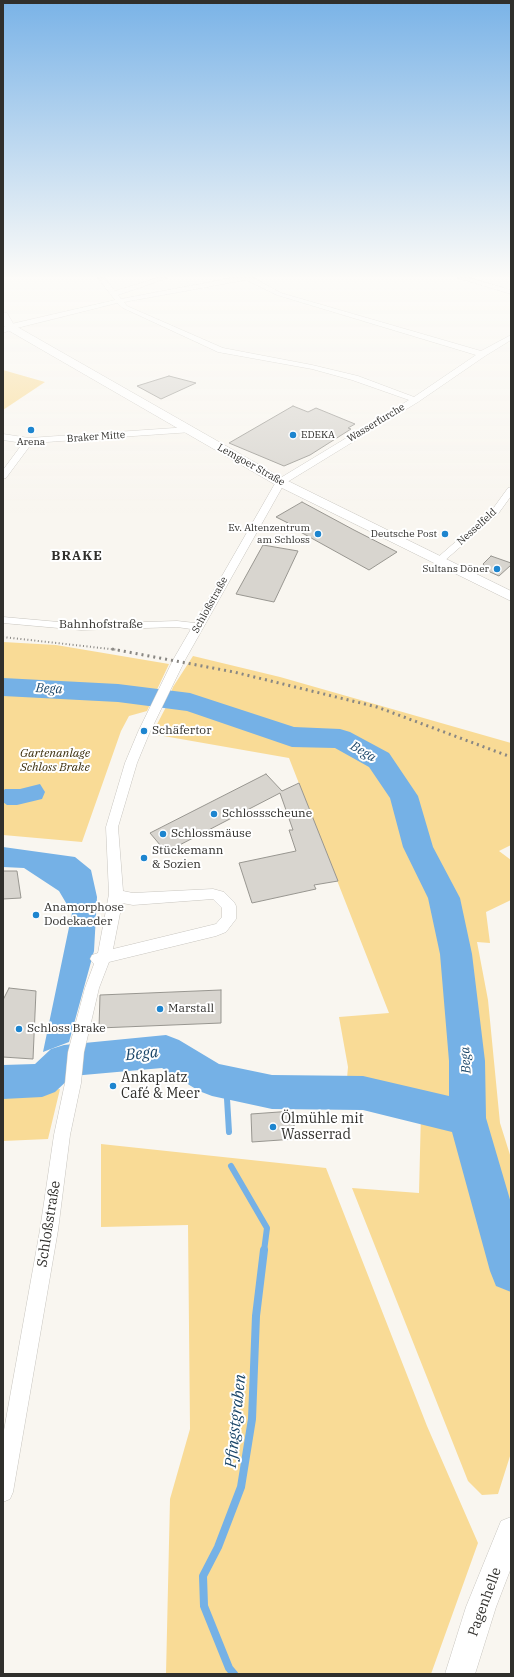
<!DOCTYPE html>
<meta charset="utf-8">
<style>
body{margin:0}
#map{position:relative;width:514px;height:1677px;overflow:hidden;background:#f9f6f0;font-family:"IBM Plex Serif",serif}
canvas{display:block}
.frame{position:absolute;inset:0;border:4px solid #302f2c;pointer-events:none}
</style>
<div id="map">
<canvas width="514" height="1677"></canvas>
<div class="frame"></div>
</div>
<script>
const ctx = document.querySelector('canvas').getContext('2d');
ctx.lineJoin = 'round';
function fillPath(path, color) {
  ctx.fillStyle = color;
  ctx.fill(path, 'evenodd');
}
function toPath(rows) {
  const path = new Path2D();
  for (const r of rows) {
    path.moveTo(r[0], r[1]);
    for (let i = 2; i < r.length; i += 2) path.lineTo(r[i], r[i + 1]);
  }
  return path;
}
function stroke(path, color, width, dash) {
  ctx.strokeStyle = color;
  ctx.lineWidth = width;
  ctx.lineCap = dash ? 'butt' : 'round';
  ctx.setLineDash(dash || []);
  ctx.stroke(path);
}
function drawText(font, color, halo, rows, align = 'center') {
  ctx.font = font + ' "IBM Plex Serif",serif';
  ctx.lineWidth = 4;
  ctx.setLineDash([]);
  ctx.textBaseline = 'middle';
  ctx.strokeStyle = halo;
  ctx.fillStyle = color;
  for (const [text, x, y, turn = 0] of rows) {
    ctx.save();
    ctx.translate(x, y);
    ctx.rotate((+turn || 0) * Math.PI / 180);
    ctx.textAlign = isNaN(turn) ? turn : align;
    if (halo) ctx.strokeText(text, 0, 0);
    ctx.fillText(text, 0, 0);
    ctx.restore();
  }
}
const green = toPath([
 [3,370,45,382,3,410],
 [3,642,56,645,169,664,147,711,129,716,121,731,82,842,3,835],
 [193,656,280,677,511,743,511,845,499,851,511,860,511,900,486,912,490,943,477,942,488,1000,500,1123,511,1158,511,1453,498,1494,482,1495,468,1481,352,1188,419,1193,421,1112,375,1102,345,1101,348,1067,339,1017,389,1013,289,758,152,734,166,707,173,687],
 [60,1089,48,1139,3,1141,3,1093],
 [101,1144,326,1168,427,1426,478,1543,431,1674,166,1674,170,1499,190,1429,188,1225,101,1227]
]);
const water = toPath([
 [40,784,45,792,42,799,17,805,7,805,3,802,3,791,5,789,20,789],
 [3,847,75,857,91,870,97,897,94,951,69,1042,43,1052,72,913,59,891,24,868,3,867]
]);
const streamFar1 = toPath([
 [226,1082,229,1132],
 [231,1166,267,1228,264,1251]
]);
const stream = toPath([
 [234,1674,229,1668,204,1606,203,1576,218,1547,241,1487,252,1419,256,1316,264,1250]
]);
const river = toPath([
 [3,678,118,684,190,693,294,727,340,729,350,732,389,753,418,796,433,847,460,898,472,954,485,1061,486,1118,511,1203,511,1292,496,1286,490,1271,452,1132,363,1110,272,1109,212,1096,199,1091,162,1068,72,1076,55,1092,42,1097,3,1099,3,1065,35,1064,51,1049,64,1045,166,1035,179,1040,219,1064,272,1075,363,1076,449,1096,449,1061,440,954,428,898,403,847,390,798,369,767,335,748,292,747,187,711,118,702,3,696,3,678]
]);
const building = toPath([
 [169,376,196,383,161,399,137,386,169,376],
 [293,406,308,412,316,408,355,424,348,428,351,429,310,455,284,466,229,443,293,406],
 [302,502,354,530,397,552,369,570,286,524,288,523,276,517,302,502],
 [263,545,298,551,274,602,236,594,263,545],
 [491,556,511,563,511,565,499,576,490,572,483,564,491,556],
 [266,774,282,791,299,783,338,881,314,885,316,889,252,903,239,863,296,851,289,830,293,830,280,793,166,852,150,833,266,774],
 [3,871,17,871,21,898,3,899,3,871],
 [9,988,36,991,33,1059,3,1057,3,1000,9,988],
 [221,990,221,1023,99,1028,100,995,221,990],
 [293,1111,295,1139,252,1142,251,1114,293,1111]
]);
const street = toPath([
 [98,278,105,278,115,291,157,278,168,278,118,295,121,299,231,278,254,278,281,293,481,351,511,335,511,340,485,356,418,402,284,484,185,660,149,734,137,763,118,827,123,891,133,893,213,889,224,892,234,902,236,906,236,919,226,932,216,936,109,962,99,988,84,1052,81,1083,70,1135,58,1230,13,1492,10,1499,3,1502,3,1436,40,1230,54,1135,65,1083,68,1052,85,988,94,964,90,959,92,955,98,953,109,894,106,827,125,763,138,732,173,660,191,629,177,627,81,630,3,623,3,617,81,624,177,621,195,623,277,480,409,400,352,380,312,369,218,352,123,308,117,303,13,329,3,333,3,328,7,325,115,300,98,278],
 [246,280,277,295,476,355,414,397,358,376,312,365,223,348,127,306,124,302,246,280],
 [213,899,222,908,222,917,216,924,113,949,122,903,133,905,213,899],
 [458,278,470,278,511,290,511,294,458,278],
 [189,427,192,428,192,432,32,443,6,478,3,479,3,470,23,443,3,440,3,434,29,438,189,427],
 [511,487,511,496,498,514,443,562,437,562,435,560,437,558,492,510,508,488,511,487]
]);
const secondary = toPath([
 [3,312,7,313,14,325,284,479,511,591,511,601,276,485,6,329,3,324,3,312],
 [511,1517,511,1568,496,1607,475,1674,445,1674,466,1607,501,1521,511,1517]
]);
const railFar1 = toPath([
 [3,637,119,650]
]);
const rail = toPath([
 [112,649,234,672,377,707,511,757]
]);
const markers = [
 [31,430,4,"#1d85cf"],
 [293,435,4,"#1d85cf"],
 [318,534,4,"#1d85cf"],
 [445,534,4,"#1d85cf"],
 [497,569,4,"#1d85cf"],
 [144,731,4,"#1d85cf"],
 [214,814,4,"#1d85cf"],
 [163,834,4,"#1d85cf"],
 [144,858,4,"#1d85cf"],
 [36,915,4,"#1d85cf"],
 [160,1009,4,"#1d85cf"],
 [19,1029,4,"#1d85cf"],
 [113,1086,4,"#1d85cf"],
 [273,1127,4,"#1d85cf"]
];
const farStreetnames = [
 ["Wasserfurche",376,423,-31],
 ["Braker Mitte",96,437,-4],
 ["Lemgoer Straße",251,465,29],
 ["Nesselfeld",477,527,-42],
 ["Schloßstraße",210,605,-61]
];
const farPoinames = [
 ["EDEKA",301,435,"left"],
 ["Arena",31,442,"center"],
 ["Ev. Altenzentrum",310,528],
 ["am Schloss",310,540],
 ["Deutsche Post",437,534],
 ["Sultans Döner",489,569]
];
const streetNames = [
 ["Bahnhofstraße",101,625]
];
const poiNames = [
 ["Schäfertor",152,731],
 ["Schlossscheune",222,814],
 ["Schlossmäuse",171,834],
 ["Stückemann",152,851],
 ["& Sozien",152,865],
 ["Anamorphose",44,908],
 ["Dodekaeder",44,922],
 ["Marstall",168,1009],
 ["Schloss Brake",27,1029]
];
const parkNames = [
 ["Gartenanlage",55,754],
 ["Schloss Brake",55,768]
];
const farDistrictnames = [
 ["BRAKE",77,556]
];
const waterNames = [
 ["Bega",49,689,3],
 ["Bega",363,752,30],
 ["Bega",466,1060,-93]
];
const nearPoinames = [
 ["Ankaplatz",121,1078],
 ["Café & Meer",121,1094],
 ["Ölmühle mit",281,1119],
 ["Wasserrad",281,1135]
];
const nearStreetnames = [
 ["Schloßstraße",49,1224,-81],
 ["Pagenhelle",485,1602,-70]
];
const nearWaternames = [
 ["Bega",142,1054,-6],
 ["Pfingstgraben",236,1421,-84]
];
fillPath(green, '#f9db96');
fillPath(water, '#75b1e6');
stroke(streamFar1, '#75b1e6', 6);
stroke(stream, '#75b1e6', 8);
fillPath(river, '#75b1e6');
fillPath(building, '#d8d5cf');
stroke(building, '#989690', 1);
stroke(street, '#c8c5bf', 1);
stroke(secondary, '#c8c5bf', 1);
fillPath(street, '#fff');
fillPath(secondary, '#fff');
stroke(railFar1, '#898783', 2, [1, 2.5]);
stroke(rail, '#898783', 3, [2, 4]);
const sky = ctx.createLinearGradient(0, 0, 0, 513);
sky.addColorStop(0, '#7ab3e7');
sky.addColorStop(0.54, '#fcfbf8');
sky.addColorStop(1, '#fcfbf800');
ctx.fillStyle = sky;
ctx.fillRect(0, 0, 514, 513);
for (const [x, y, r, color] of markers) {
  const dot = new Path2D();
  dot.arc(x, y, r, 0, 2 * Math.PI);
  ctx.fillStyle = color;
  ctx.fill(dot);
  stroke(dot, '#fff', 1.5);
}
drawText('10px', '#302f2c', '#fff', farStreetnames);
drawText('10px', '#302f2c', '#fff', farPoinames, 'right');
drawText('12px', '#302f2c', '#fff', streetNames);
drawText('12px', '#302f2c', '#fff', poiNames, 'left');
drawText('italic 12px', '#3b2e0d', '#fff', parkNames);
ctx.letterSpacing = '1px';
drawText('bold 13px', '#302f2c', '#fff', farDistrictnames);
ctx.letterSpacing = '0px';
drawText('italic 13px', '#194568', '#fff', waterNames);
drawText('14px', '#302f2c', '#fff', nearPoinames, 'left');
drawText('14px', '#302f2c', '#fff', nearStreetnames);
drawText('italic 16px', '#194568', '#fff', nearWaternames);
</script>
